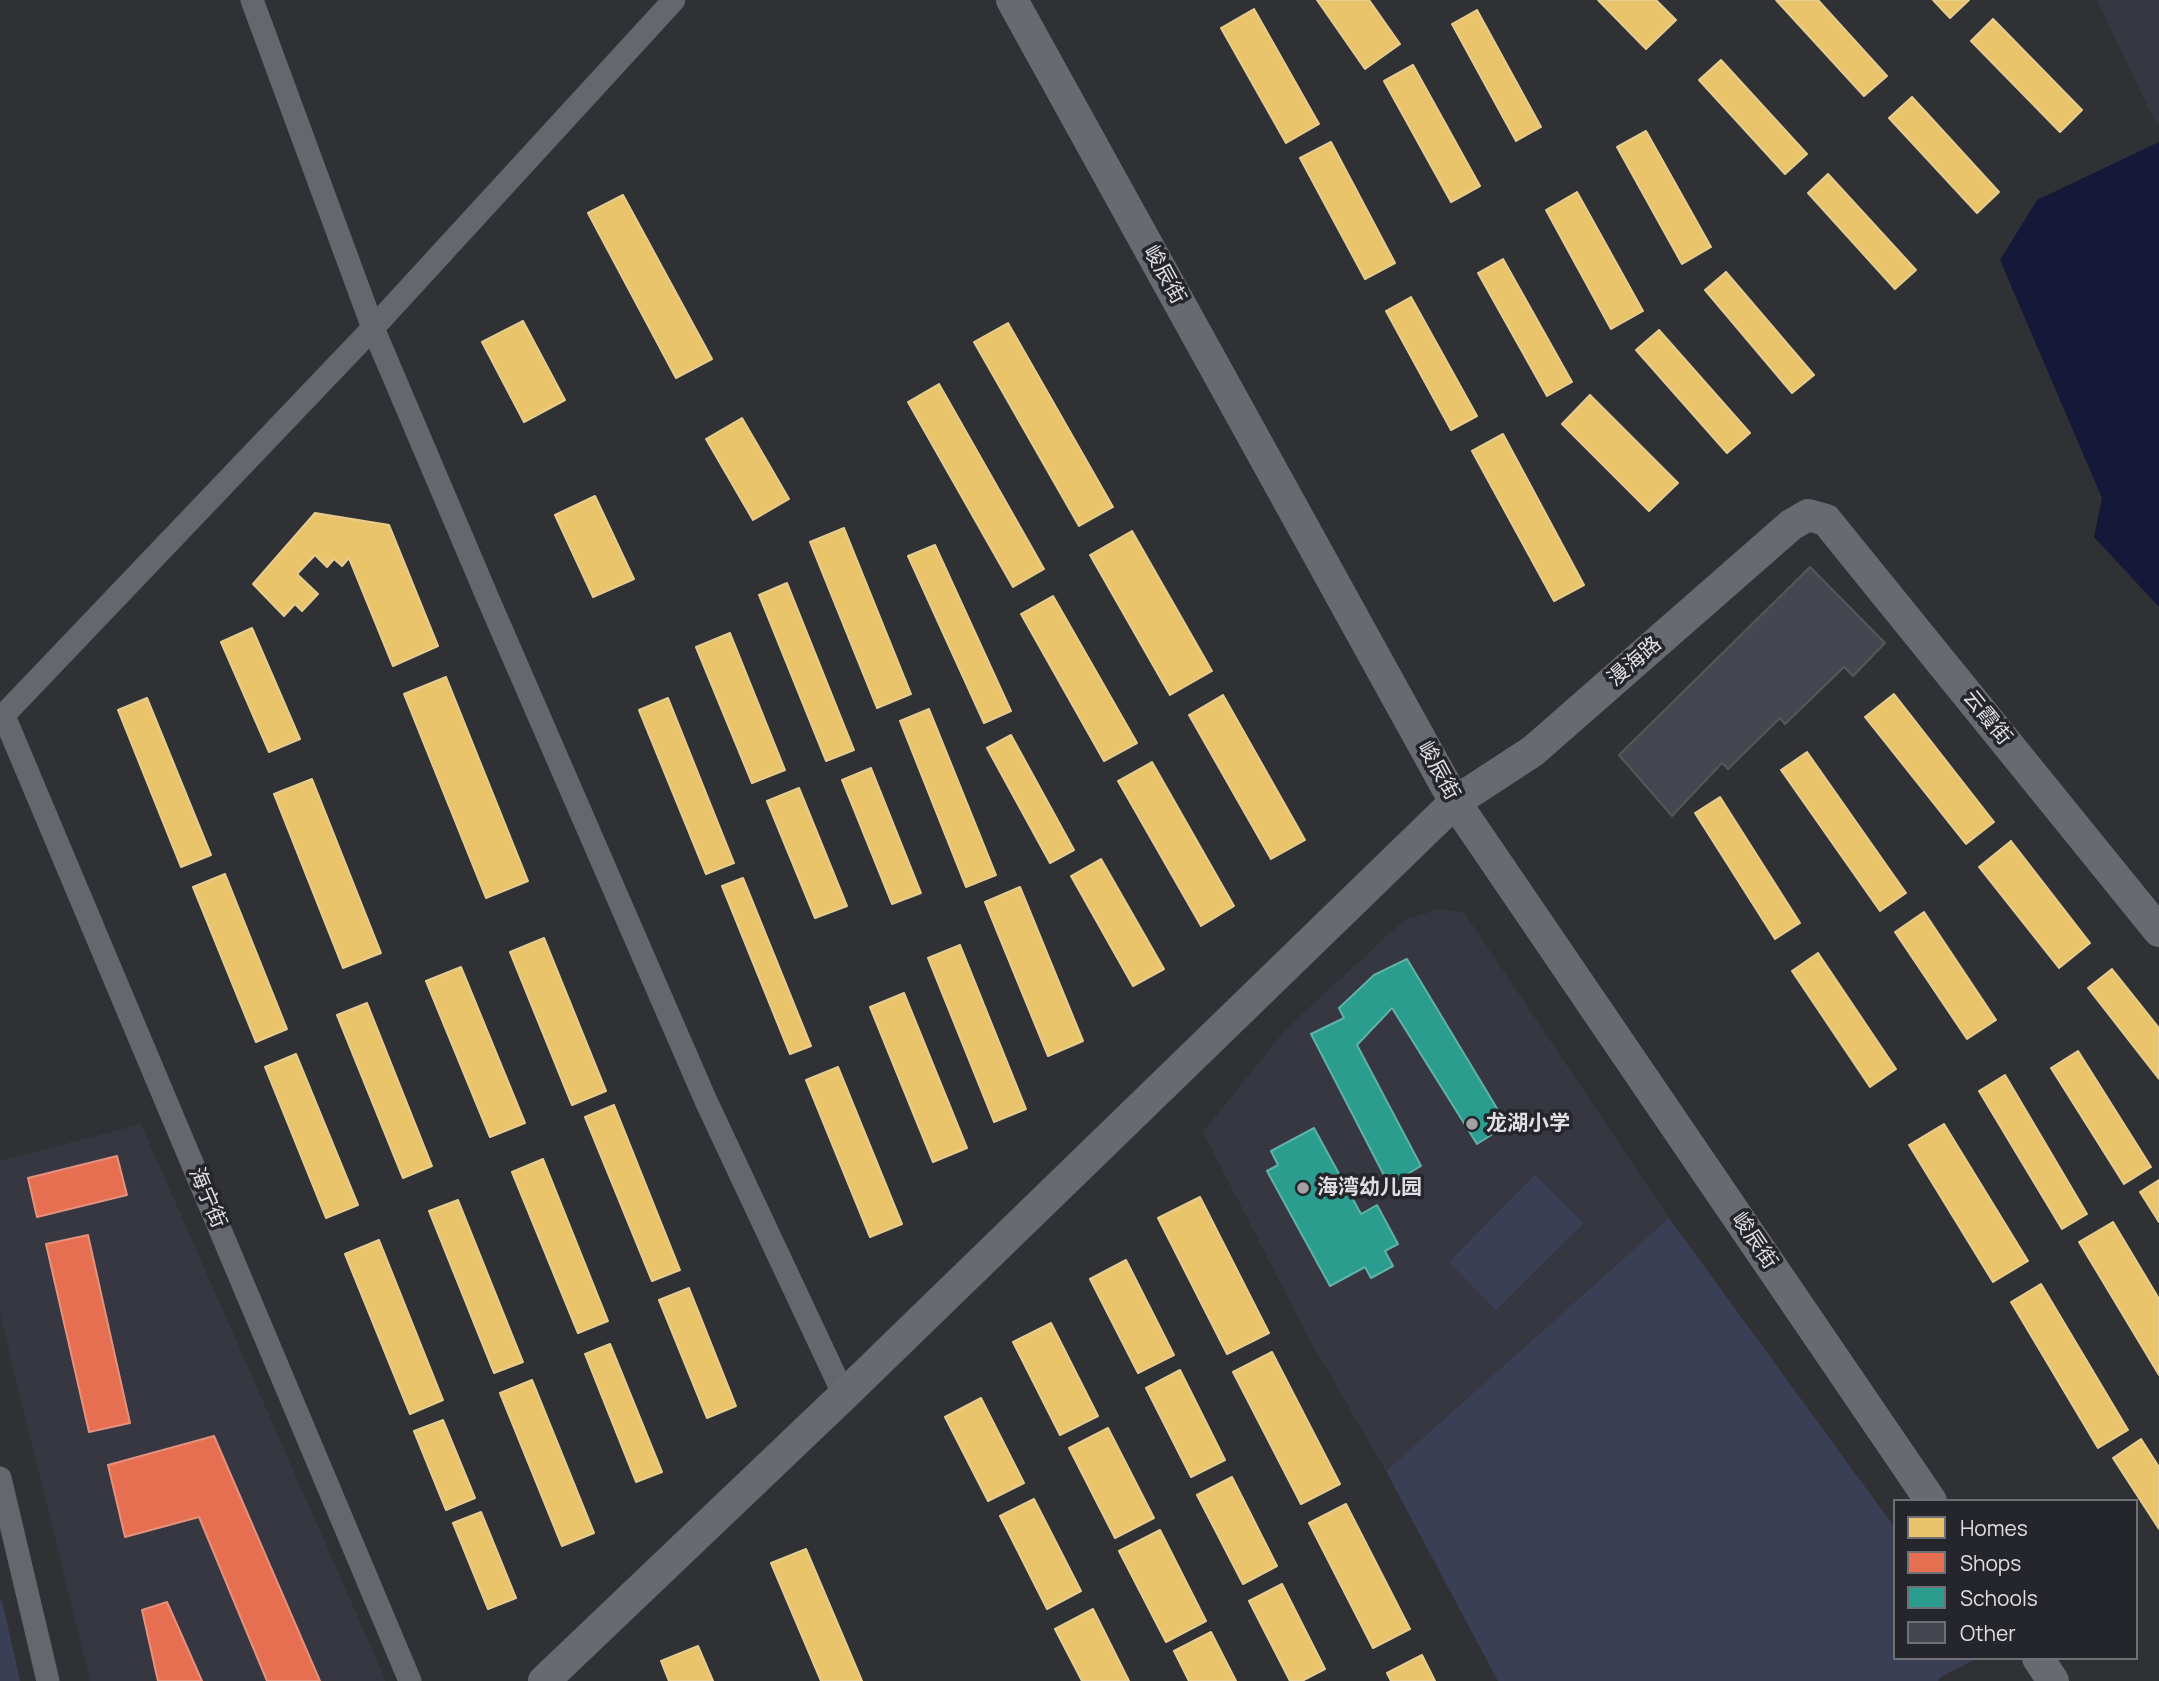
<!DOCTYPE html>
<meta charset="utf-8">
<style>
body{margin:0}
#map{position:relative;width:2159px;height:1681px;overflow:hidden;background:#303134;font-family:Manrope,sans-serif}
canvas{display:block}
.legend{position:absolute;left:1893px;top:1499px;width:245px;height:161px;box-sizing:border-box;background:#25262b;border:2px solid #6f7075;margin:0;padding:9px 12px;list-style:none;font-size:21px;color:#dfdfe3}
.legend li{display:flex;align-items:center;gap:14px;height:35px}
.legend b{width:35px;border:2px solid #6f7075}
</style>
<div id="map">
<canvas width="2159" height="1681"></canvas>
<ul class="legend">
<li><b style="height:19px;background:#e9c46a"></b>Homes</li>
<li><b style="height:19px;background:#e76f51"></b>Shops</li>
<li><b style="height:19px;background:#2a9d8f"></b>Schools</li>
<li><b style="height:19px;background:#45464f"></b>Other</li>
</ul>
</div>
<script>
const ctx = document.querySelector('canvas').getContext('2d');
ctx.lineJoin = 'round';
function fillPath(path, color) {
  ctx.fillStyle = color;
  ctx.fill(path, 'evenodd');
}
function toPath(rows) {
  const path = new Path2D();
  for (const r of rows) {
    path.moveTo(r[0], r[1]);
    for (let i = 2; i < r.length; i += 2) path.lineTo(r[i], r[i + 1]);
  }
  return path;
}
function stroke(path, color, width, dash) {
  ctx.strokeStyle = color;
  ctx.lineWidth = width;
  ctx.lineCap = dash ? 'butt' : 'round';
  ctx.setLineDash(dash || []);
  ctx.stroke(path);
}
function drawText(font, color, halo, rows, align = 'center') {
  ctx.font = font + ' Manrope,"Noto Sans SC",sans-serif';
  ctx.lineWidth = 7;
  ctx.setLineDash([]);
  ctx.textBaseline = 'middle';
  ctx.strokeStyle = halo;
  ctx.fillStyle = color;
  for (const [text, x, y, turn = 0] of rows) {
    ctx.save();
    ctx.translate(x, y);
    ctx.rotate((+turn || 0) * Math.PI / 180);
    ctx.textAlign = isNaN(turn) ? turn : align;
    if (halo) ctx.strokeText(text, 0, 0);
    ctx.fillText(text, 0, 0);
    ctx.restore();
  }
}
const built = toPath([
 [2097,0,2159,0,2159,123,2156,124],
 [1439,909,1464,912,1669,1218,1386,1471,1308,1337,1203,1132,1285,1030,1404,920],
 [141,1124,386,1681,90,1681,0,1314,0,1161]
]);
const green = toPath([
 [1535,1175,1584,1223,1496,1310,1449,1262],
 [1669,1218,1895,1528,1895,1658,1976,1659,1941,1677,1938,1681,1498,1681,1386,1471],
 [2,1600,20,1681,0,1681,0,1601]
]);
const water = toPath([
 [2159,142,2159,607,2094,537,2102,498,2000,260,2037,200]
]);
const homes = toPath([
 [1317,0,1369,0,1400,44,1365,69,1317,0],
 [1598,0,1656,0,1676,20,1646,49,1598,0],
 [1776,0,1818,0,1887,76,1864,96,1776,0],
 [1933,0,1969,0,1950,18,1933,0],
 [1254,9,1319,124,1286,143,1221,28,1254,9],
 [1477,10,1541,127,1516,141,1452,24,1477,10],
 [1993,19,2082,110,2060,132,1971,41,1993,19],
 [1721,60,1807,154,1785,174,1699,80,1721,60],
 [1413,65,1480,186,1451,202,1384,81,1413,65],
 [1912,97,1999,192,1977,213,1889,118,1912,97],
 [1646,131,1711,247,1682,264,1617,147,1646,131],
 [1331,142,1395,263,1365,279,1300,158,1331,142],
 [1828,174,1916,270,1895,289,1808,193,1828,174],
 [1577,192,1643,311,1611,329,1546,210,1577,192],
 [623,195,712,359,676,378,588,213,623,195],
 [1503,259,1572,382,1547,396,1478,273,1503,259],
 [1726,272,1814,375,1792,393,1705,290,1726,272],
 [1411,297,1477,416,1451,430,1386,311,1411,297],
 [523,321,565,400,524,422,482,342,523,321],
 [1008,323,1113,507,1079,526,974,342,1008,323],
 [1659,330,1750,433,1727,453,1636,350,1659,330],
 [939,384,1044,569,1013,587,908,402,939,384],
 [1590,395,1678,483,1649,511,1562,424,1590,395],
 [742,418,789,499,753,520,706,439,742,418],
 [1503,434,1584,585,1554,601,1472,451,1503,434],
 [595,496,634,579,593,597,555,515,595,496],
 [315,513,389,525,438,646,393,666,349,558,342,566,334,559,327,567,315,555,297,574,318,594,302,611,295,604,284,616,253,584,315,513],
 [844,528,911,694,877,708,810,542,844,528],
 [1132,531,1212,671,1170,695,1090,555,1132,531],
 [935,545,1011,711,984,723,908,556,935,545],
 [787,583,854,750,826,761,759,595,787,583],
 [1053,596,1137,743,1104,761,1021,614,1053,596],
 [252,628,300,739,269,752,221,642,252,628],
 [730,633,785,770,752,783,696,647,730,633],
 [446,677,528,881,486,898,404,694,446,677],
 [1894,694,1994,822,1966,844,1865,717,1894,694],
 [1223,695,1305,840,1271,859,1189,715,1223,695],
 [147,698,211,855,181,867,118,710,147,698],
 [668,698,734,863,706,874,639,710,668,698],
 [929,709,996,875,966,887,900,721,929,709],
 [1011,735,1074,850,1050,863,987,748,1011,735],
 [1807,752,1906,893,1880,911,1781,770,1807,752],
 [1152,762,1234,906,1201,926,1118,781,1152,762],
 [871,768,921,893,892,904,842,780,871,768],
 [312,779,381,953,343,968,274,794,312,779],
 [799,788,847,906,815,918,767,801,799,788],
 [1720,797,1800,923,1775,939,1695,813,1720,797],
 [2011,841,2090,943,2059,968,1979,867,2011,841],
 [1101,859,1164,969,1133,986,1071,876,1101,859],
 [225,874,287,1029,256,1042,193,887,225,874],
 [743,878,811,1046,790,1054,722,886,743,878],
 [1020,887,1083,1041,1048,1056,985,902,1020,887],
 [1924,912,1996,1020,1967,1039,1895,932,1924,912],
 [544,938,606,1091,572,1105,510,952,544,938],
 [960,945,1026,1109,994,1122,928,958,960,945],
 [1818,953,1896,1069,1870,1087,1792,971,1818,953],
 [461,967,525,1123,490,1137,426,981,461,967],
 [2112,969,2159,1028,2159,1079,2088,988,2112,969],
 [904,993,967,1148,933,1162,870,1007,904,993],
 [367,1003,432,1166,403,1178,337,1015,367,1003],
 [2078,1051,2151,1167,2124,1184,2051,1068,2078,1051],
 [296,1054,358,1205,326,1218,265,1067,296,1054],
 [838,1067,902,1224,870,1237,806,1080,838,1067],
 [2005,1075,2087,1214,2062,1229,1979,1091,2005,1075],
 [614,1105,680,1270,652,1281,585,1117,614,1105],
 [1944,1124,2028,1261,1993,1282,1909,1145,1944,1124],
 [543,1159,608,1321,578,1333,512,1172,543,1159],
 [2159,1180,2159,1222,2140,1192,2159,1180],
 [1200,1197,1269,1333,1227,1354,1158,1218,1200,1197],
 [458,1200,523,1362,494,1373,429,1211,458,1200],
 [2113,1222,2159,1299,2159,1375,2079,1242,2113,1222],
 [379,1240,443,1400,410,1414,345,1254,379,1240],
 [1126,1260,1174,1355,1138,1373,1090,1279,1126,1260],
 [2041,1284,2128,1430,2098,1448,2011,1302,2041,1284],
 [689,1288,736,1406,707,1418,659,1300,689,1288],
 [1051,1323,1098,1416,1060,1435,1013,1342,1051,1323],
 [610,1344,662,1472,636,1482,585,1354,610,1344],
 [1272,1352,1340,1484,1301,1504,1233,1372,1272,1352],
 [1180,1370,1225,1460,1191,1477,1146,1388,1180,1370],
 [532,1380,594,1533,562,1546,500,1393,532,1380],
 [981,1398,1024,1483,988,1501,945,1417,981,1398],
 [443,1420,475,1498,446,1510,414,1431,443,1420],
 [1108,1428,1154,1518,1115,1538,1069,1448,1108,1428],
 [2141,1439,2159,1467,2159,1529,2113,1458,2141,1439],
 [1232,1477,1277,1566,1243,1584,1197,1495,1232,1477],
 [1034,1499,1081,1591,1047,1609,1000,1516,1034,1499],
 [1346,1504,1410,1629,1373,1648,1309,1523,1346,1504],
 [481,1512,516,1598,488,1609,453,1523,481,1512],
 [1160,1530,1206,1621,1166,1642,1119,1551,1160,1530],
 [806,1549,862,1681,821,1681,771,1563,806,1549],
 [1282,1584,1325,1669,1302,1681,1290,1681,1249,1601,1282,1584],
 [1093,1609,1129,1681,1082,1681,1055,1629,1093,1609],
 [1211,1632,1236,1681,1189,1681,1174,1651,1211,1632],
 [698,1646,713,1681,669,1681,661,1661,698,1646],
 [1422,1655,1435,1681,1391,1681,1387,1673,1422,1655]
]);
const shops = toPath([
 [117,1156,127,1195,37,1217,28,1178,117,1156],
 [88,1235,130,1423,89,1432,46,1244,88,1235],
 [214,1436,320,1681,267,1681,199,1517,125,1537,108,1465,214,1436],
 [167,1602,202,1681,158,1681,142,1610,167,1602]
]);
const schools = toPath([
 [1407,959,1507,1125,1477,1144,1392,1008,1357,1045,1421,1166,1389,1185,1311,1034,1344,1018,1339,1008,1374,975,1407,959],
 [1314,1128,1361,1214,1377,1205,1398,1244,1385,1251,1393,1266,1371,1278,1365,1267,1330,1286,1267,1171,1278,1165,1271,1151,1314,1128]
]);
const building = toPath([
 [1810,567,1885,643,1853,676,1844,667,1785,724,1780,718,1728,769,1722,763,1672,816,1619,755,1810,567]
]);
const street = toPath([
 [252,0,373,328,489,601,706,1101,844,1395],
 [4,716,410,1681],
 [0,719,373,328,674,0],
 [0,1478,48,1681]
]);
const secondary = toPath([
 [1012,0,1455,802,1931,1501],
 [2038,1658,2053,1681],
 [544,1681,844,1395,1455,802,1533,751,1791,525,1808,515,1826,520,2159,931]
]);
const markers = [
 [1472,1124,7,"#a2a2a6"],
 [1303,1188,7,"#a2a2a6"]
];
const streetNames = [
 ["峻辰街",1164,275,61],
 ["漫海路",1635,662,-41],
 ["云霞街",1987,718,51],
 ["峻辰街",1438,771,61],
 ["海宁街",207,1198,67],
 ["峻辰街",1754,1241,56]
];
const poiNames = [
 ["龙湖小学",1486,1124],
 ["海湾幼儿园",1317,1188]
];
fillPath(built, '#363741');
fillPath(green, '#3b3f56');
fillPath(water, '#161839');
fillPath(homes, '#e9c46a');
stroke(homes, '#e6cc8e', 2);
fillPath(shops, '#e76f51');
stroke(shops, '#e5917d', 2);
fillPath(schools, '#2a9d8f');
stroke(schools, '#60b1a8', 2);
fillPath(building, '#45464f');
stroke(building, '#565759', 2);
stroke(street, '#66676e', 23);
stroke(secondary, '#686a71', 32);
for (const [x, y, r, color] of markers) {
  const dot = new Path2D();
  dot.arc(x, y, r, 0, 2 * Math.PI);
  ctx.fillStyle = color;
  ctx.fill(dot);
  stroke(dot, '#25262b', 2.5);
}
drawText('21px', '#dfdfe3', '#25262b', streetNames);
drawText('bold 21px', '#dfdfe3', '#25262b', poiNames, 'left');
</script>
